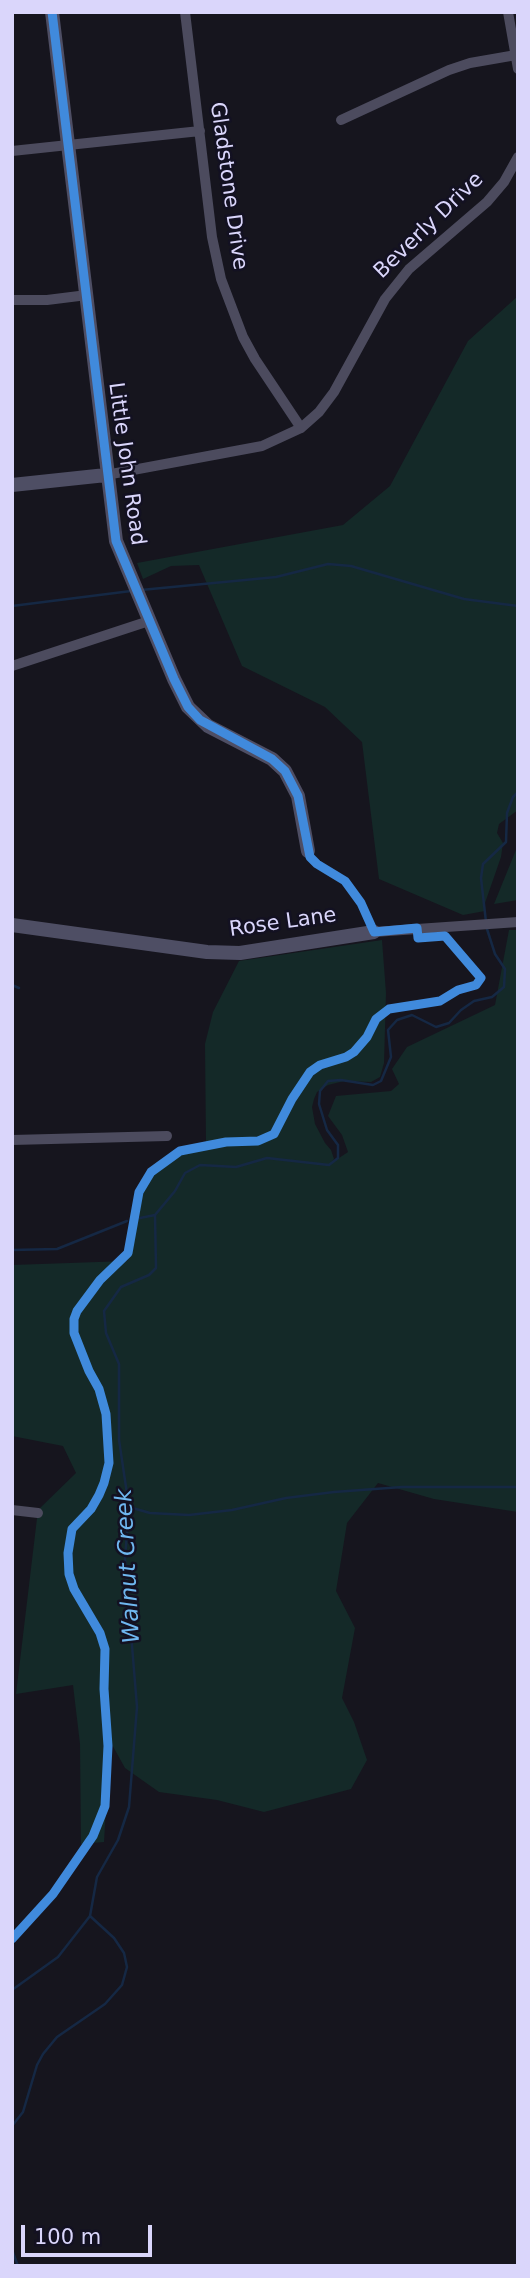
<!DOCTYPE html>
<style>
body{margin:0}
#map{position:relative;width:530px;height:2278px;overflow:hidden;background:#16151e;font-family:"DejaVu Sans",sans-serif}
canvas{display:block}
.frame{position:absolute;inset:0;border:14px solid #dad6fb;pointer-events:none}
.scale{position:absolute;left:21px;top:2225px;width:131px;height:32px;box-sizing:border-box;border:4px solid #dad6fb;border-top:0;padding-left:9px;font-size:21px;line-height:24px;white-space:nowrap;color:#dad6fb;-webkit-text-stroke:5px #131122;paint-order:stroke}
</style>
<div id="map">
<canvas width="530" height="2278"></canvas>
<div class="frame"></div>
<div class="scale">100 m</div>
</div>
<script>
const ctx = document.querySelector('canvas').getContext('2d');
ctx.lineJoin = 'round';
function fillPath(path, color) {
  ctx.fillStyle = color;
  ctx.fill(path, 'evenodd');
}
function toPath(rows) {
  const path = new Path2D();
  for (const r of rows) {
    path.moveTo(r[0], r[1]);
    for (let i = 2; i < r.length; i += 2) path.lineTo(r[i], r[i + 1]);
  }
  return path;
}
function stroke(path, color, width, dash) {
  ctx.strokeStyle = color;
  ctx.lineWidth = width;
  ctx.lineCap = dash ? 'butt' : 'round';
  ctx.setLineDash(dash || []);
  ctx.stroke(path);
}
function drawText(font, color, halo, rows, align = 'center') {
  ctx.font = font + ' "DejaVu Sans",sans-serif';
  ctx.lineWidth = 5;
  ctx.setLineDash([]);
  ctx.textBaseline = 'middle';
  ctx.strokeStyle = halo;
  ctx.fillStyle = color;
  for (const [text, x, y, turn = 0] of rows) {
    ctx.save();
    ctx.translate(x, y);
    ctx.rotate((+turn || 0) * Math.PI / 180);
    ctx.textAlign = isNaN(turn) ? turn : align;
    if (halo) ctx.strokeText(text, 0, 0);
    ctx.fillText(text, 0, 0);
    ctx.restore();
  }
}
const green = toPath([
 [518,296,518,810,499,824,497,833,503,843,501,857,485,903,485,911,463,915,379,879,362,742,325,707,242,666,199,565,171,566,143,579,137,563,343,525,390,486,468,341],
 [518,845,518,900,494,904],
 [509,930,518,930,518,1512,434,1499,378,1483,347,1523,336,1591,355,1628,342,1698,354,1722,367,1760,351,1789,264,1812,217,1800,159,1792,125,1768,110,1741,104,1842,81,1844,80,1744,73,1685,16,1694,38,1510,76,1473,63,1446,12,1436,12,1265,127,1261,132,1252,144,1186,157,1168,206,1143,205,1044,213,1012,239,961,382,940,386,993,384,1063,380,1077,371,1082,344,1081,328,1085,317,1092,314,1099,312,1107,315,1124,325,1143,331,1150,334,1159,330,1164,348,1152,342,1135,328,1116,336,1096,391,1091,399,1084,392,1069,407,1047,495,1005]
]);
const stream = toPath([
 [141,590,276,577,328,564,351,566,464,599,518,606],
 [12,606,131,591],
 [486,922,481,878,483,864,506,842,507,813,513,797,518,792],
 [12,985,19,988],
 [140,1218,155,1215],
 [12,1250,57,1249,127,1221],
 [129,1507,150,1513,189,1515,232,1510,286,1498,334,1492,402,1487,518,1487],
 [90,1916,97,1877,118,1840,129,1807,137,1707,125,1559,129,1507,119,1440,119,1364,106,1333,104,1311,121,1287,149,1275,156,1268,155,1215,175,1191,185,1173,200,1165,236,1167,267,1158,329,1165,338,1158,338,1145,327,1130,319,1104,320,1091,328,1081,341,1080,373,1085,381,1081,391,1057,388,1030,397,1020,412,1015,436,1027,449,1023,461,1010,474,1001,492,997,504,987,505,969,495,954,487,929],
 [12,1990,58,1957,90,1916],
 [12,2126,23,2112,37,2065,43,2054,57,2037,105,2004,122,1985,127,1967,124,1953,114,1938,90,1916],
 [12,2250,18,2266]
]);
const street = toPath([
 [185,12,212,237,221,279,243,337,255,359,301,428],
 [508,12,518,69],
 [341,120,449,70,470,63,516,55],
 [12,151,200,131],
 [12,300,47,300,87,295],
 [106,475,262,446,301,428,319,412,334,392,385,299,409,269,487,202,504,182,518,157],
 [12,666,149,621],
 [374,932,518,922],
 [12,1140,167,1136],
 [12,1510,38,1513]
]);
const secondary = toPath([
 [52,12,116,541,174,679,188,707,208,726,272,759,285,771,298,796,308,851],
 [12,485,106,475],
 [12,925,207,952,240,953,374,932]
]);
const cycleway = toPath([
 [12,1939,53,1894,93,1836,105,1806,108,1746,104,1689,105,1649,100,1633,74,1589,69,1574,68,1553,72,1529,91,1509,99,1495,104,1483,109,1463,106,1414,99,1389,89,1371,74,1333,74,1319,77,1311,100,1280,128,1253,139,1192,151,1172,180,1151,226,1142,258,1141,274,1134,292,1099,310,1072,320,1065,346,1057,354,1052,367,1037,376,1019,389,1009,440,1001,458,990,476,985,481,978,445,936,418,938,417,928,374,932,361,903,345,881,317,864,310,857,298,796,285,771,272,759,200,720,188,707,174,679,116,541,52,12]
]);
const streetNames = [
 ["Gladstone Drive",228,186,82],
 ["Beverly Drive",429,226,-44],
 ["Little John Road",126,464,82],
 ["Rose Lane",283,923,-8]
];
const waterNames = [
 ["Walnut Creek",129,1566,-93]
];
fillPath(green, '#142928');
stroke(stream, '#152844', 2.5);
stroke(street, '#4c4b5e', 10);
stroke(secondary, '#4e4e64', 14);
stroke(cycleway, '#408adc', 9);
drawText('21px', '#dad6fb', '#131122', streetNames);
drawText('italic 23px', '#6fb7f0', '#131122', waterNames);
</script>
